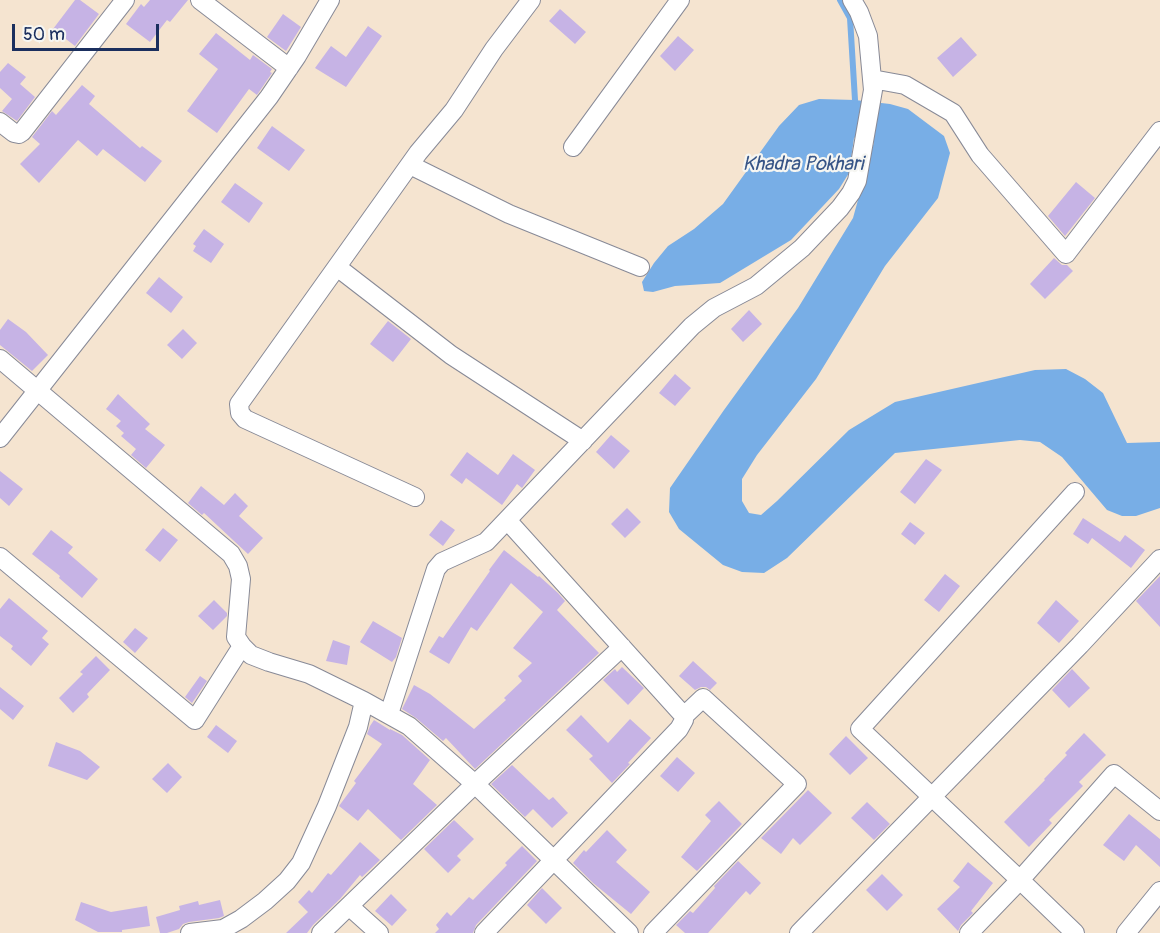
<!DOCTYPE html>
<style>
body{margin:0}
#map{position:relative;width:1160px;height:933px;overflow:hidden;background:#f5e4d0;font-family:Pangolin,sans-serif}
canvas{display:block}
.scale{position:absolute;left:12px;top:24px;width:147px;height:27px;box-sizing:border-box;border:3px solid #1b2f5e;border-top:0;padding-left:8px;font-size:18px;line-height:21px;white-space:nowrap;color:#1b2f5e;-webkit-text-stroke:4px #f6f6f2;paint-order:stroke}
</style>
<div id="map">
<canvas width="1160" height="933"></canvas>
<div class="scale">50 m</div>
</div>
<script>
const ctx = document.querySelector('canvas').getContext('2d');
ctx.lineJoin = 'round';
function fillPath(path, color) {
  ctx.fillStyle = color;
  ctx.fill(path, 'evenodd');
}
function toPath(rows) {
  const path = new Path2D();
  for (const r of rows) {
    path.moveTo(r[0], r[1]);
    for (let i = 2; i < r.length; i += 2) path.lineTo(r[i], r[i + 1]);
  }
  return path;
}
function stroke(path, color, width, dash) {
  ctx.strokeStyle = color;
  ctx.lineWidth = width;
  ctx.lineCap = dash ? 'butt' : 'round';
  ctx.setLineDash(dash || []);
  ctx.stroke(path);
}
function drawText(font, color, halo, rows, align = 'center') {
  ctx.font = font + ' Pangolin,sans-serif';
  ctx.lineWidth = 4.5;
  ctx.setLineDash([]);
  ctx.textBaseline = 'middle';
  ctx.strokeStyle = halo;
  ctx.fillStyle = color;
  for (const [text, x, y, turn = 0] of rows) {
    ctx.save();
    ctx.translate(x, y);
    ctx.rotate((+turn || 0) * Math.PI / 180);
    ctx.textAlign = isNaN(turn) ? turn : align;
    if (halo) ctx.strokeText(text, 0, 0);
    ctx.fillText(text, 0, 0);
    ctx.restore();
  }
}
const water = toPath([
 [819,99,855,100,890,104,908,109,944,136,950,153,938,198,885,266,816,379,757,455,742,479,742,501,749,513,761,515,777,501,849,430,895,402,1035,370,1066,369,1085,379,1103,393,1127,443,1160,442,1160,508,1136,516,1122,516,1107,510,1062,457,1040,442,1020,440,895,453,787,558,764,573,742,572,723,565,679,529,669,512,670,488,724,410,798,308,853,218,874,142,863,132,854,138,849,173,839,189,791,240,720,283,675,286,653,292,644,291,642,282,654,263,668,246,694,229,723,204,779,126,799,105]
]);
const stream = toPath([
 [840,0,850,18,855,100]
]);
const building = toPath([
 [75,0,80,0,99,14,75,46,53,29],
 [150,0,188,0,170,22,167,20,150,42,126,24,141,4,144,7],
 [560,9,586,32,575,44,549,21],
 [283,14,301,27,286,51,267,37],
 [368,26,382,36,346,87,315,68,331,46,346,57],
 [216,33,250,60,253,55,272,69,270,72,272,73,257,95,249,89,217,133,187,111,218,69,199,54],
 [678,36,694,50,675,71,660,56],
 [961,37,977,55,953,77,937,58],
 [8,63,26,77,20,84,35,97,17,121,2,111,12,99,0,88,0,72],
 [82,85,95,96,89,104,140,148,142,146,162,161,145,182,103,149,97,156,78,140,39,183,20,164,40,144,32,137,52,111,56,115],
 [272,126,305,150,289,171,257,148],
 [1076,182,1095,198,1065,236,1048,216],
 [235,183,263,203,249,223,221,202],
 [204,229,224,244,211,263,193,251,196,246,193,244],
 [1054,258,1062,265,1067,265,1073,271,1045,299,1030,284],
 [159,277,183,297,171,313,146,293],
 [749,310,762,324,743,342,731,329],
 [8,319,26,332,48,355,32,371,0,345,0,330],
 [388,321,411,339,393,362,370,344],
 [183,329,197,343,182,359,167,345],
 [675,374,691,388,675,406,659,393],
 [118,394,150,424,145,429,165,445,146,468,131,455,136,449,121,436,124,433,116,426,121,421,106,409],
 [611,435,630,451,614,469,596,452],
 [467,452,498,475,513,454,535,470,522,488,517,484,502,505,466,478,462,484,450,475],
 [926,459,942,470,915,504,900,492],
 [0,471,23,489,9,506,0,498],
 [201,486,224,505,235,493,248,506,239,516,263,538,248,554,204,513,202,515,188,503],
 [627,508,641,522,625,538,611,524],
 [1083,518,1120,542,1125,535,1145,550,1131,568,1092,538,1088,544,1073,534],
 [441,520,455,530,443,546,429,535],
 [910,522,925,533,915,545,901,534],
 [163,528,178,540,160,562,145,550],
 [51,530,73,547,68,553,98,579,82,598,59,578,60,576,32,554],
 [504,550,538,577,539,576,558,593,565,601,557,610,599,653,475,769,446,738,443,741,416,718,402,709,414,685,430,694,474,729,506,700,504,698,522,681,518,676,532,663,513,648,543,612,511,583,477,631,471,627,449,664,429,652,439,636,443,638,490,571,489,570],
 [945,574,960,586,939,612,924,600],
 [1160,576,1160,627,1136,601],
 [9,598,48,631,42,638,49,644,31,666,11,649,13,646,0,636,0,609],
 [214,600,227,613,227,616,213,630,198,616],
 [1056,600,1079,621,1059,643,1037,623],
 [373,621,402,638,396,657,392,662,360,642],
 [135,628,148,638,135,653,123,642],
 [333,640,350,646,347,665,326,661],
 [96,656,110,670,87,694,89,697,73,713,59,698,83,674,80,672],
 [693,661,717,683,710,690,706,687,701,687,695,690,679,676],
 [622,667,644,688,628,705,603,680,615,669,617,672],
 [1072,669,1090,688,1069,708,1052,690],
 [200,676,207,681,192,703,185,697],
 [0,687,24,706,13,720,0,709],
 [581,715,608,743,630,719,651,738,628,763,630,764,612,783,589,759,593,756,566,730],
 [374,720,390,730,390,729,402,735,430,760,413,784,437,805,401,840,368,809,358,821,339,806,356,783,354,781,382,744,367,734,370,726],
 [216,725,237,741,228,753,207,737],
 [1084,733,1106,755,1079,782,1083,786,1049,820,1052,823,1029,847,1004,822,1045,780,1044,779,1067,755,1065,753],
 [846,736,868,758,850,775,829,754],
 [56,742,80,751,100,767,87,780,48,766],
 [677,757,695,773,678,792,660,776],
 [168,763,182,777,167,793,152,779],
 [512,765,549,800,553,797,568,813,552,828,533,809,525,817,491,784],
 [808,790,832,813,800,845,793,838,781,854,761,838],
 [719,801,742,824,697,871,681,857,711,821,705,815],
 [867,802,890,824,874,840,851,818],
 [1129,814,1160,839,1160,867,1136,845,1124,861,1103,845],
 [454,820,474,839,457,856,461,860,448,873,424,849],
 [607,830,627,850,616,862,650,892,631,914,593,883,573,863,584,850,586,852],
 [360,842,380,860,362,877,360,875,340,899,313,925,307,933,286,933,308,912,298,902,309,890,312,893,328,873,331,875],
 [522,846,537,861,476,925,473,933,435,933,439,929,436,925,447,912,451,916,469,897,473,900,507,865,505,863],
 [738,861,761,883,750,895,746,891,708,933,685,933,676,925,690,911,693,913,715,888,714,886],
 [968,862,993,883,971,911,973,913,961,925,958,931,937,909,960,887,953,881],
 [882,874,903,895,887,911,866,890],
 [542,888,562,908,546,924,527,905],
 [391,894,407,910,392,926,375,911],
 [220,900,224,916,219,918,189,922,183,924,179,929,167,933,160,933,156,917,180,910,179,906,198,901,199,905],
 [81,902,111,912,147,906,150,926,122,930,122,932,98,932,75,920]
]);
const street = toPath([
 [200,0,289,68],
 [872,79,905,85,953,113,980,155,1066,254,1160,131],
 [0,122,14,133,19,134,22,132,125,0],
 [573,147,680,0],
 [410,165,509,214,640,267],
 [337,267,451,355,583,441],
 [0,359,231,554,238,566,241,579,236,637,242,646,251,655,269,662,309,674,364,701,409,726,475,784,629,933],
 [0,438,269,97,297,56,330,0],
 [415,497,245,419,240,413,239,404,418,153,454,110,494,49,531,0],
 [0,557,195,720,242,646],
 [389,714,436,569,442,562,486,542,692,326,714,308,756,286,802,248,840,208,851,193,857,181,873,90,868,36,859,12,852,0],
 [349,906,379,933],
 [190,933,223,929,241,919,265,901,287,881,301,863,327,806,358,727,364,701],
 [321,933,475,784,622,647],
 [484,933,679,729,684,720,684,716,507,520],
 [653,933,797,784,703,698,684,716],
 [799,933,1080,645,1160,559],
 [969,933,1020,880,1114,774,1160,811],
 [1075,933,1020,880,860,729,1075,492],
 [1126,933,1160,891]
]);
const waterNames = [
 ["Khadra Pokhari",803,165]
];
fillPath(water, '#78aee6');
stroke(stream, '#78aee6', 6);
fillPath(building, '#c6b3e5');
stroke(street, '#888a97', 20);
stroke(street, '#fff', 18);
drawText('italic 20px', '#375587', '#f6f6f2', waterNames);
</script>
